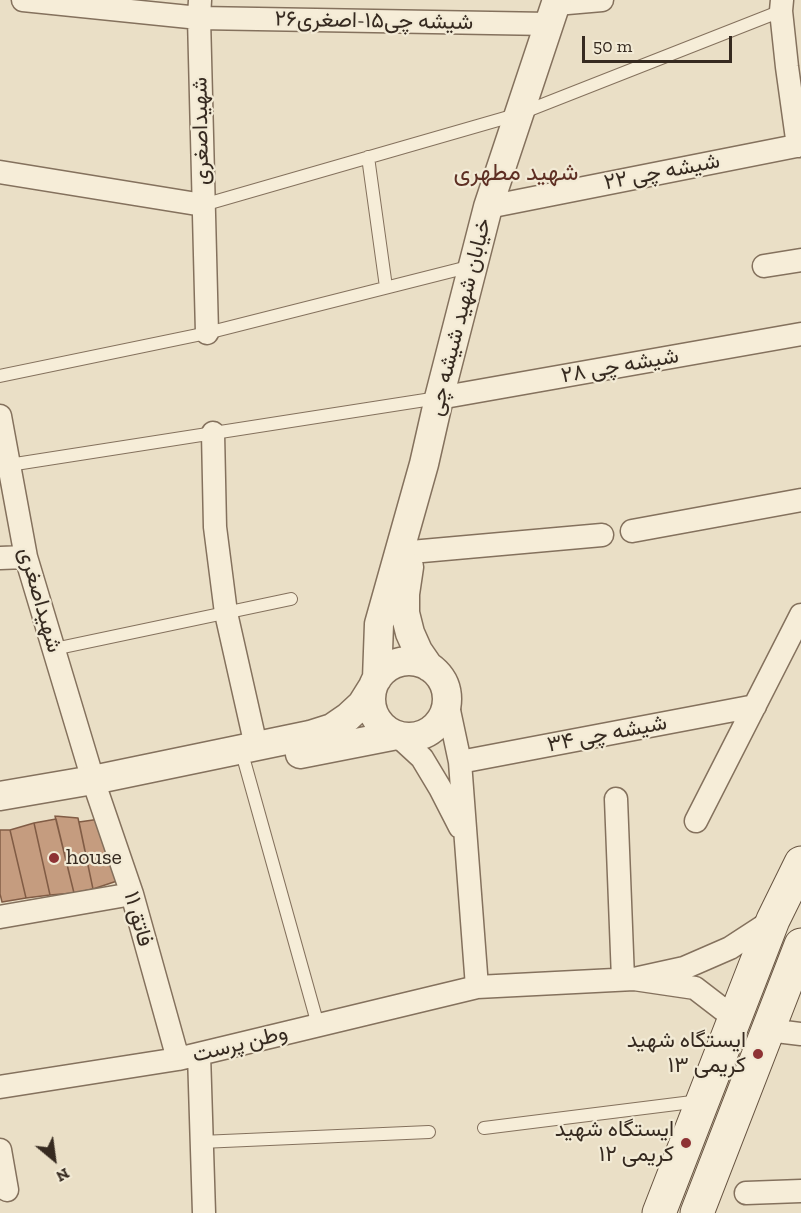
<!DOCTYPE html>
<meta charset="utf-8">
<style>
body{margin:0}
#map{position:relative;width:801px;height:1213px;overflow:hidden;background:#eadfc6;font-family:"Zilla Slab",serif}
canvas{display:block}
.north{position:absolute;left:24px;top:1129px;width:60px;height:60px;-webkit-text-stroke:4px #f2ead5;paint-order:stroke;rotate:151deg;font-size:16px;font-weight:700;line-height:24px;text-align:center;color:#362a20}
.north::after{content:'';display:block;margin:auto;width:21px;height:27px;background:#362a20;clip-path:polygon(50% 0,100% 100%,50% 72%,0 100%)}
.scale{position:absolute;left:582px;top:36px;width:150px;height:27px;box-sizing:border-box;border:3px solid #362a20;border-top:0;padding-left:8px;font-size:18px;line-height:21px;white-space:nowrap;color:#362a20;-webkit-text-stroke:4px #f2ead5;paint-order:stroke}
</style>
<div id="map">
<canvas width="801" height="1213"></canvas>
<div class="north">N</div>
<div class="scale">50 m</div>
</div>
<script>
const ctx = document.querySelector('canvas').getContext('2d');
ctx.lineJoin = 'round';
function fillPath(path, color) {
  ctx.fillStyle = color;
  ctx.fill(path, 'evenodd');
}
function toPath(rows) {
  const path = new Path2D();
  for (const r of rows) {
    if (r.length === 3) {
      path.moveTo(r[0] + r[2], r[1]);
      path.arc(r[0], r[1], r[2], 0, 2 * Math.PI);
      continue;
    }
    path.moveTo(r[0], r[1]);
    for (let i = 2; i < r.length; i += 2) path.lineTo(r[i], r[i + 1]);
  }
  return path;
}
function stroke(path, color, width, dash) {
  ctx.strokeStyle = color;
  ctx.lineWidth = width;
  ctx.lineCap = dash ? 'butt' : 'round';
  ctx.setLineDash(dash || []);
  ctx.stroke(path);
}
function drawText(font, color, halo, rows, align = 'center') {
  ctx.font = font + ' "Zilla Slab",Vazirmatn,serif';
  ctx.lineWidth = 4.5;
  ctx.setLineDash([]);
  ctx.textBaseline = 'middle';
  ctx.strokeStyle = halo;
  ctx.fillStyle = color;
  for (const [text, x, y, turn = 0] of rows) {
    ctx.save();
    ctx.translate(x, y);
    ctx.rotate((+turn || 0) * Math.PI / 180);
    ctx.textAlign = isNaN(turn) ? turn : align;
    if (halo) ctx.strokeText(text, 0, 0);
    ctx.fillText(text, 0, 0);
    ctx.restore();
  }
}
const building = toPath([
 [55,816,78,818,93,889,74,893,55,816],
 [56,819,74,893,50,895,34,823,56,819],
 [100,819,117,881,93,889,79,822,100,819],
 [34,823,50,895,26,898,10,830,34,823],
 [0,830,10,830,26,898,2,902,0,894,0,830]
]);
const service = toPath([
 [368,157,386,287],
 [203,205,519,114,781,11],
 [0,376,207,333,472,266],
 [9,465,438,398],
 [54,649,291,599],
 [245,764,318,1025],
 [484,1128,700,1101],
 [201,1142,429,1132]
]);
const minor = toPath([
 [23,0,199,18,549,24],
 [200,0,199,18,207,333],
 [782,0,781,11,787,67,798,146],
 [556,4,602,0],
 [0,172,203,205],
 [488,207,801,145],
 [764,266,801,260],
 [439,398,801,334],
 [0,416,26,557,93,780,132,894,178,1059],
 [213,433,215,527,226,613,256,746],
 [632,531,801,500],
 [411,552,602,535],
 [0,558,26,557],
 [447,701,460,762,477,987],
 [397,735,422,758,440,788,460,827],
 [460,762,755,706],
 [616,799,623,979],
 [696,821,801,615],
 [0,917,132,894],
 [734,1018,695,988,634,979,684,968,730,948,773,920],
 [768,1030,801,1034],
 [199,1054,204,1213],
 [0,1087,178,1059,477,987,634,979],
 [0,1150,7,1190],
 [746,1193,801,1191]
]);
const tertiary = toPath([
 [409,567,405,594,405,613,410,633,418,651,429,667],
 [409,699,38],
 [377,679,379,624,424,464,439,398,488,207,557,0],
 [300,754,397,735],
 [0,796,93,780,310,735,332,728,348,717,362,704,372,688]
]);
const secondary = toPath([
 [659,1213,773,920,801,863],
 [697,1213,801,945]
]);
const markers = [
 [54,858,6,"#8e3234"],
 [758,1054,6,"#8e3234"],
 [686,1143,6,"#8e3234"]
];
const streetNames = [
 ["شیشه چی۱۵-اصغری۲۶",374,21,1],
 ["شهیداصغری",201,131,-91],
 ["شیشه چی ۲۲",662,172,-11],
 ["خیابان شهید شیشه چی",460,317,-76],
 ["شیشه چی ۲۸",620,366,-10],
 ["شهیداصغری",40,600,74],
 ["شیشه چی ۳۴",607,734,-11],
 ["فاتق ۱۱",138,919,74],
 ["وطن پرست",240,1044,-14]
];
const poiNames = [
 ["house",66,858,"left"],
 ["ایستگاه شهید",746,1041],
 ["کریمی ۱۳",746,1066],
 ["ایستگاه شهید",674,1130],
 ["کریمی ۱۲",674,1155]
];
const neighbourhoodNames = [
 ["شهید مطهری",516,173]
];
fillPath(building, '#c59c7f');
stroke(building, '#815c45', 1.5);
stroke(service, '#84715d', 14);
stroke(minor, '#84715d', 25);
stroke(tertiary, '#84715d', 31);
stroke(secondary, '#665340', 35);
stroke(service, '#f6edd8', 12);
stroke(minor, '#f6edd8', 22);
stroke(tertiary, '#f6edd8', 28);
stroke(secondary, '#f6edd8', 33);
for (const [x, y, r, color] of markers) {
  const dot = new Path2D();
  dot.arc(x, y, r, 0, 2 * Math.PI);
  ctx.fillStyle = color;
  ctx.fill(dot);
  stroke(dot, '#f2ead5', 2);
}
drawText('22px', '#362a20', '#f2ead5', streetNames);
drawText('22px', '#362a20', '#f2ead5', poiNames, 'right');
drawText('24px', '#5e2f23', '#f2ead5', neighbourhoodNames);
</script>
